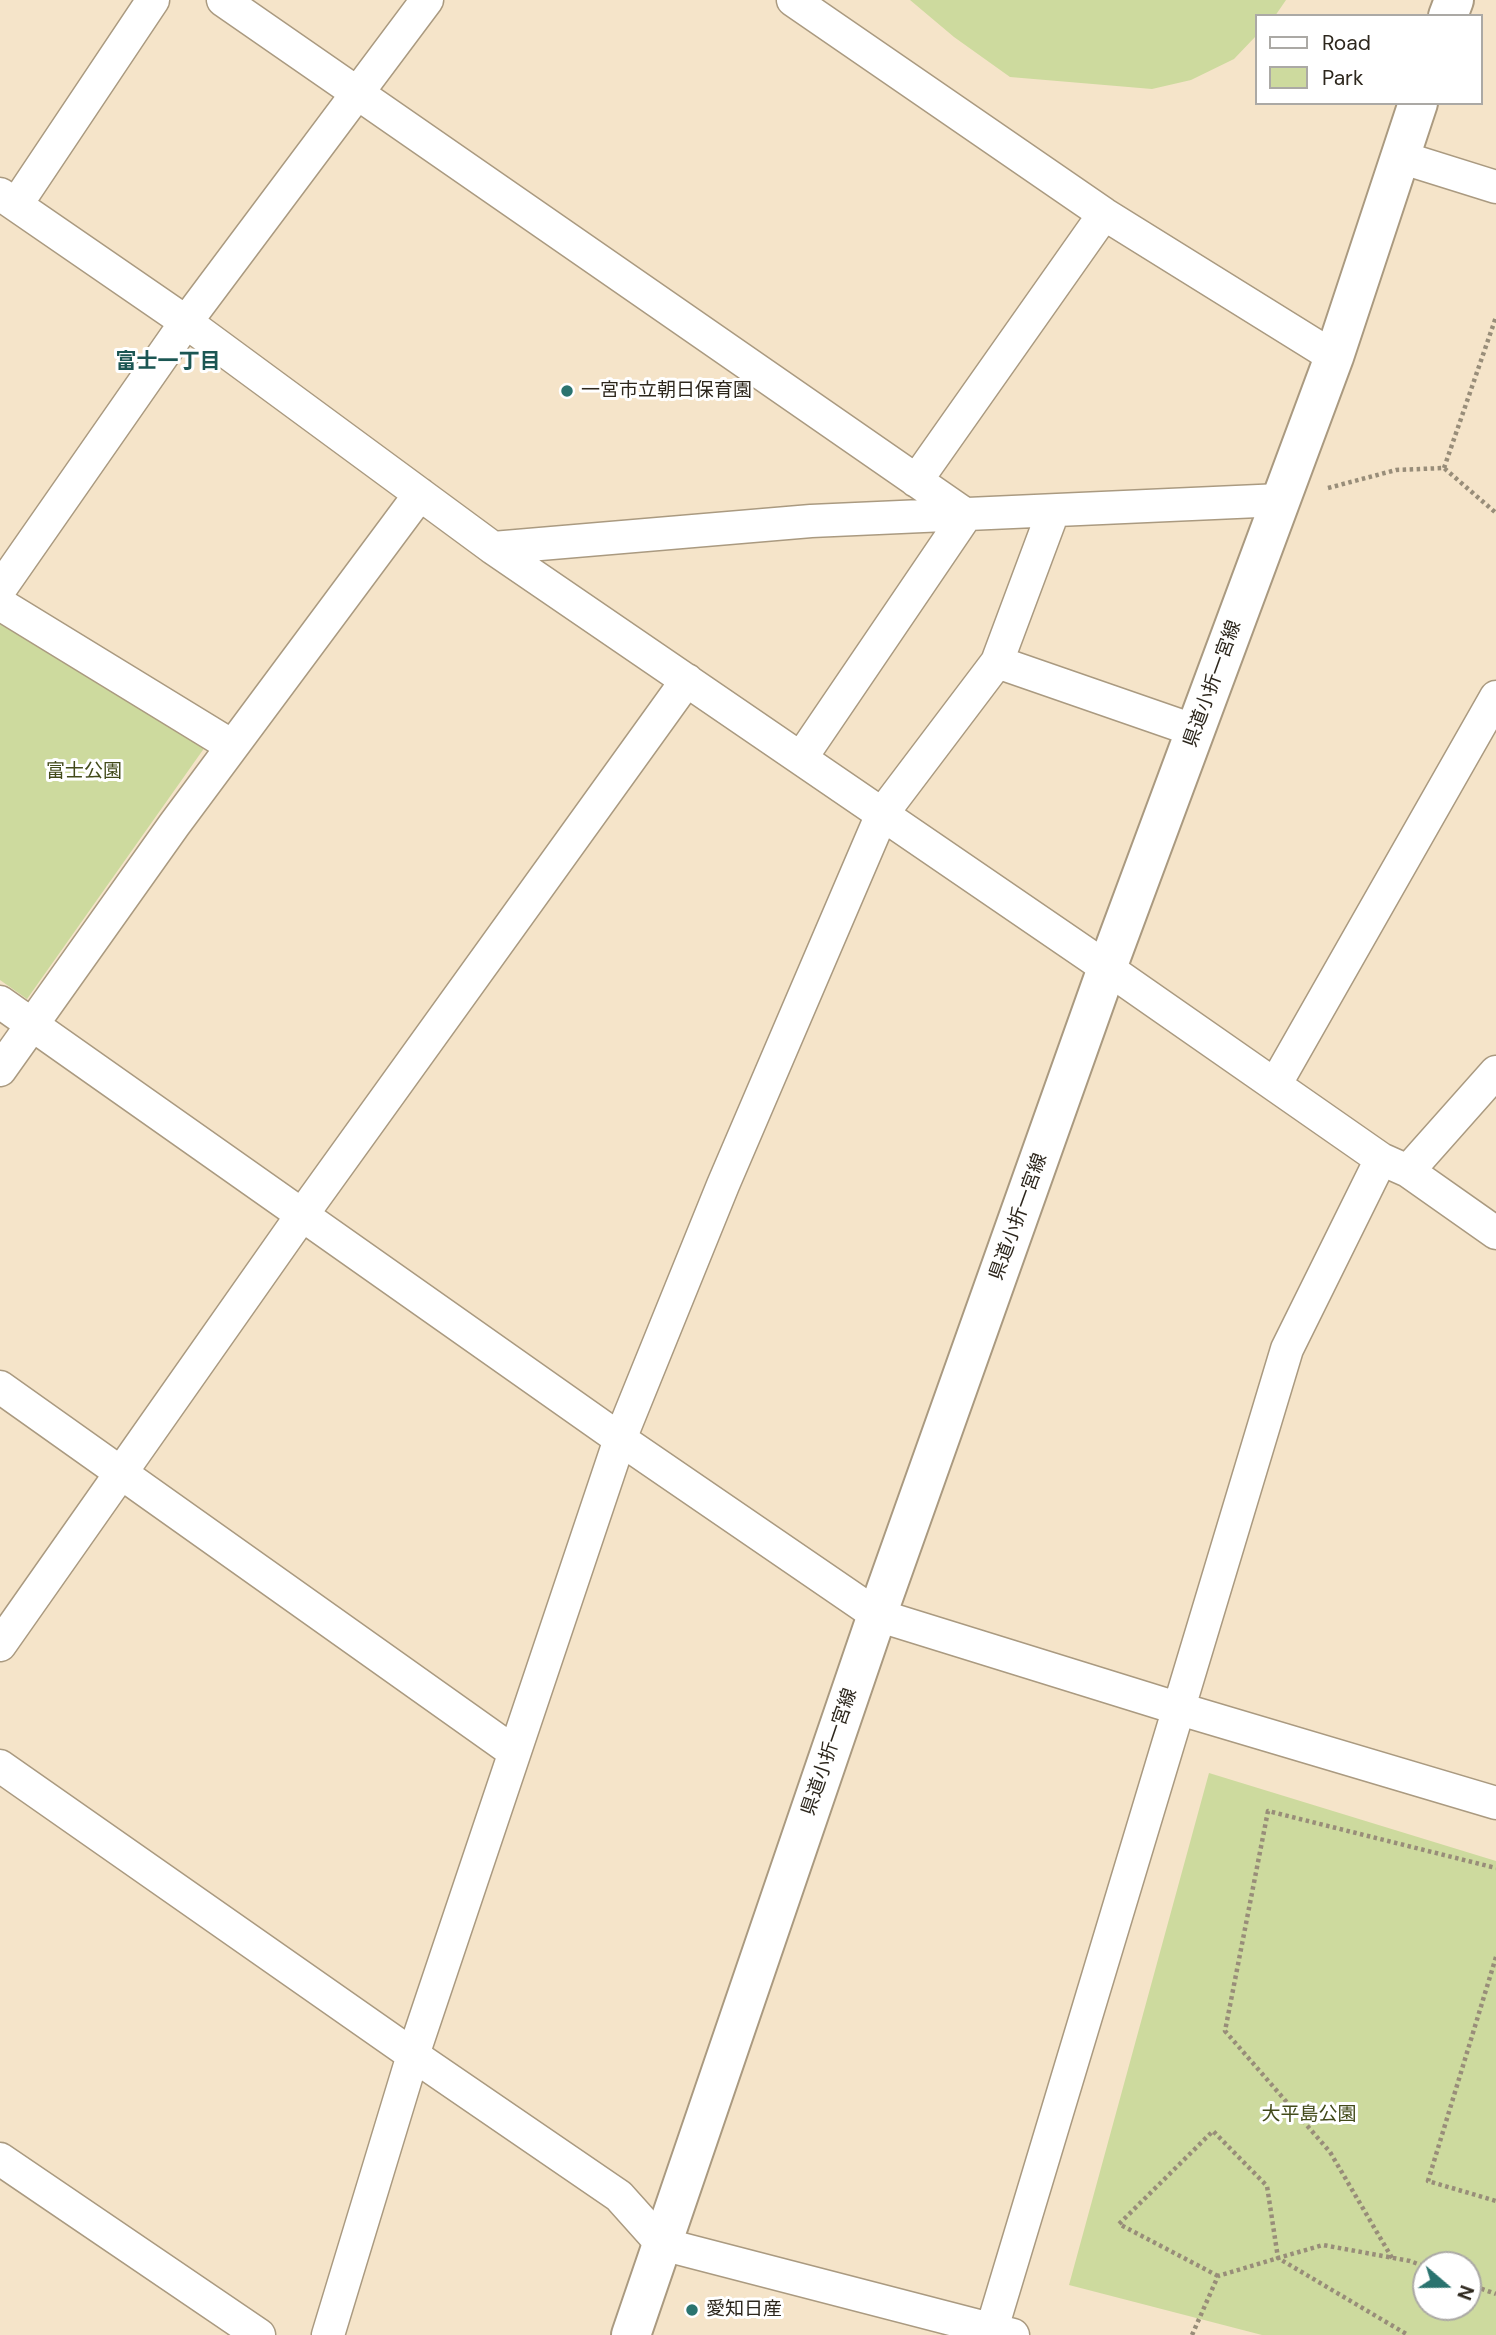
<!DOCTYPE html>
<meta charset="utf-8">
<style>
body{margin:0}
#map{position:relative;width:1496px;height:2335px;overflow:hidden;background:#f5e4c9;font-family:"DM Sans",sans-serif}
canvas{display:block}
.legend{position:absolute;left:1255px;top:14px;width:228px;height:91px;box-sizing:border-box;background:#fff;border:2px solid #aba9a5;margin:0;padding:9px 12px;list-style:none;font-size:21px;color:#2d271d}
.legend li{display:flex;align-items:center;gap:14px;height:35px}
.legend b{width:35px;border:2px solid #aba9a5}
.north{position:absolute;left:1412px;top:2251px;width:70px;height:70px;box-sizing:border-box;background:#fff;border:2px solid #aba9a5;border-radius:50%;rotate:110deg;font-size:19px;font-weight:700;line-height:28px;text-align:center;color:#2d271d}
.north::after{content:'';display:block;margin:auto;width:24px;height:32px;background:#2a736f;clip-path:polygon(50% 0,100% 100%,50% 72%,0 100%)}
</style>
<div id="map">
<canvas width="1496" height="2335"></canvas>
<ul class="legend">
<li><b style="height:9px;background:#fff"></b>Road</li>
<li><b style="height:19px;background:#cdda9e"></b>Park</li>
</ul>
<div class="north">N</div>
</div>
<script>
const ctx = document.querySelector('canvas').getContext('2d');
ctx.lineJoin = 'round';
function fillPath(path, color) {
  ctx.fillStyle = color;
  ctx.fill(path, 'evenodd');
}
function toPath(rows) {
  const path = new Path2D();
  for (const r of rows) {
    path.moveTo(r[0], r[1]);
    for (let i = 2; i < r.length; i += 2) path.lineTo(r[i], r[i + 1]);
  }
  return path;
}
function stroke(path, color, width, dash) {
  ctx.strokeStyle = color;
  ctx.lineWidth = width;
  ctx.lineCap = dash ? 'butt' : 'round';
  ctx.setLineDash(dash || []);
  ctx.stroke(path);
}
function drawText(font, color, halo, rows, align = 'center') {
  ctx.font = font + ' "DM Sans","Noto Sans JP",sans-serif';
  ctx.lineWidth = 6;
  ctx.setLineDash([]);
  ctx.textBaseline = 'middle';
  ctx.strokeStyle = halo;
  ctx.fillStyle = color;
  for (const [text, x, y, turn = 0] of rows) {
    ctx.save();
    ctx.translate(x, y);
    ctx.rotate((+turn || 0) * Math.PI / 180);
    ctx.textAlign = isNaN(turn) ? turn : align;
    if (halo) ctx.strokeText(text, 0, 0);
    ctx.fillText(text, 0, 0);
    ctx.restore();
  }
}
const green = toPath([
 [910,0,1286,0,1275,16,1256,16,1256,36,1234,59,1191,80,1152,89,1010,77,954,37],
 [0,624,205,747,27,999,0,980],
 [1209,1773,1496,1861,1496,2335,1262,2335,1069,2285],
 [1468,2265,1468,2307,1426,2307,1426,2265]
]);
const path = toPath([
 [1444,468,1496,317],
 [1328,488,1396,470,1444,468,1496,513],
 [1496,1957,1428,2181,1496,2201],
 [1392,2258,1330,2152,1225,2031,1268,1811,1496,1868],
 [1218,2276,1119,2224,1213,2131,1267,2186,1278,2258,1408,2335],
 [1468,2284,1496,2294],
 [1192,2335,1218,2276,1278,2258,1323,2245,1410,2261,1426,2267]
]);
const street = toPath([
 [223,0,966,515,801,758],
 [793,0,1104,214,1334,357],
 [1400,157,1496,187],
 [0,194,186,322,493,548,1107,968,1381,1159,1408,1171,1496,1233],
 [16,205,153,0],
 [916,481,1104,214],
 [493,548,811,521,1281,500],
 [0,589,186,322,427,0],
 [0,604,232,746],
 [997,662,1196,731],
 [0,1002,620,1439,877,1615,1180,1709,1496,1803],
 [0,1070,174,825,420,494],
 [1275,1085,1496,697],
 [1408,1171,1496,1072],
 [0,1387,514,1752],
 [0,1645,302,1215,687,680],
 [0,1766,413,2055,619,2196,662,2244,1013,2335],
 [0,2159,259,2335],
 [328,2335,413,2055,620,1439,723,1185,882,814,997,662,1053,512],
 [990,2335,1287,1349,1381,1159]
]);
const secondary = toPath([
 [1448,16,1454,0],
 [631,2335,877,1615,1107,968,1334,357,1418,103]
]);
const markers = [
 [567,391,7,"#2a736f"],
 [692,2310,7,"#2a736f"]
];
const poiNames = [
 ["一宮市立朝日保育園",581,391],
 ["愛知日産",706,2310]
];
const streetNames = [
 ["県道小折一宮線",1213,684,-70],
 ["県道小折一宮線",1019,1217,-70],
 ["県道小折一宮線",830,1752,-71]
];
const parkNames = [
 ["富士公園",84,772],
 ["大平島公園",1309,2115]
];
const neighbourhoodNames = [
 ["富士一丁目",168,362]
];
fillPath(green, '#cdda9e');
stroke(street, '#aa9a80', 35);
stroke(secondary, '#aa9a80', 42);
stroke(path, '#988d79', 4.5, [3.5, 3.5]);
stroke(street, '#fff', 32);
stroke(secondary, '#fff', 38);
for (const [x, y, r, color] of markers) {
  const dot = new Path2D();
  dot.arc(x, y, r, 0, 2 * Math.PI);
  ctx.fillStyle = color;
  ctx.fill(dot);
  stroke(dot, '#fff', 2.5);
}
drawText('19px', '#2d271d', '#fff', poiNames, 'left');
drawText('19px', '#2d271d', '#fff', streetNames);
drawText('19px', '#424a1a', '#fff', parkNames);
drawText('bold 21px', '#1b5653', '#fff', neighbourhoodNames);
</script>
